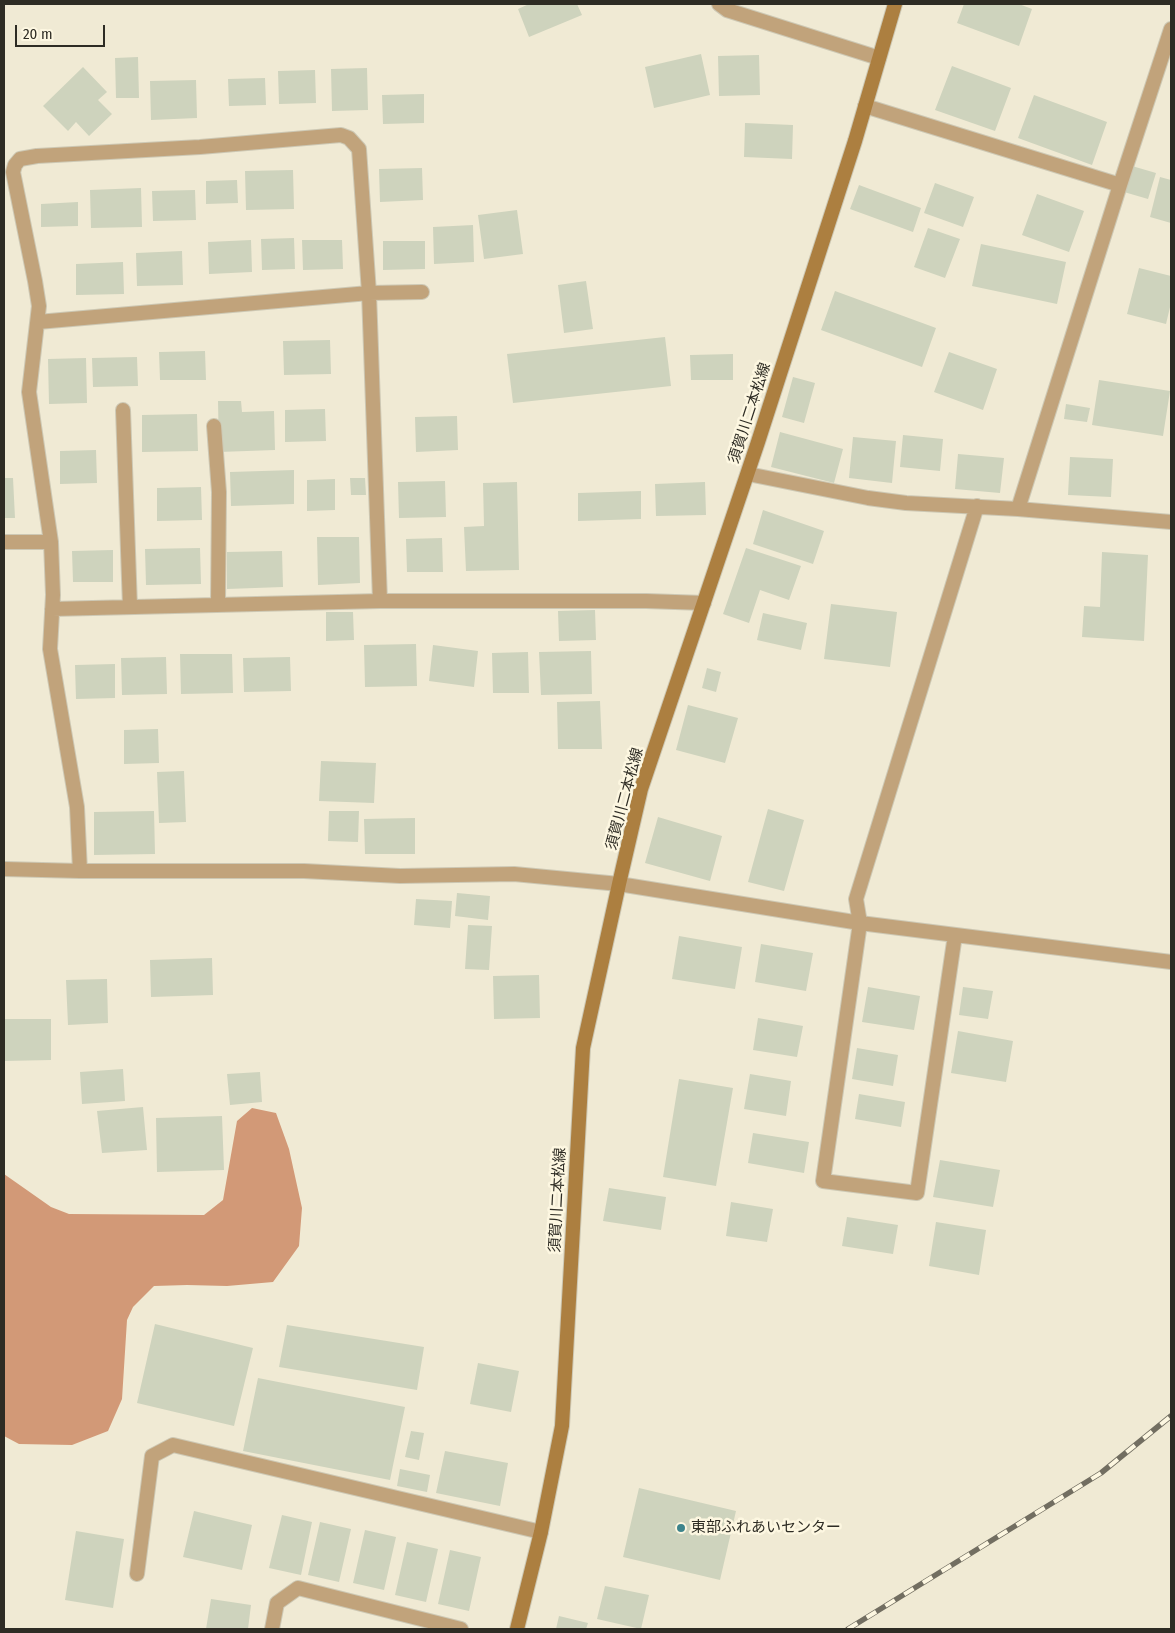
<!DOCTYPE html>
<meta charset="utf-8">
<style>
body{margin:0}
#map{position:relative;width:1175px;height:1633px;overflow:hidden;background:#f0ead4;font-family:"Fira Sans Condensed",sans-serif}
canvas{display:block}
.frame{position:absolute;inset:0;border:5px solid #2e2c24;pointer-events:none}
.scale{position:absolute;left:15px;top:25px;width:90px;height:22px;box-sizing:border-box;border:2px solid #2e2c24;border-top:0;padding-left:6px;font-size:15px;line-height:18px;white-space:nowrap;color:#2e2c24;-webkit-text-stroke:4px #fdf7e1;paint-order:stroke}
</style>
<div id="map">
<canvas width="1175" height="1633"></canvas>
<div class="frame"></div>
<div class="scale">20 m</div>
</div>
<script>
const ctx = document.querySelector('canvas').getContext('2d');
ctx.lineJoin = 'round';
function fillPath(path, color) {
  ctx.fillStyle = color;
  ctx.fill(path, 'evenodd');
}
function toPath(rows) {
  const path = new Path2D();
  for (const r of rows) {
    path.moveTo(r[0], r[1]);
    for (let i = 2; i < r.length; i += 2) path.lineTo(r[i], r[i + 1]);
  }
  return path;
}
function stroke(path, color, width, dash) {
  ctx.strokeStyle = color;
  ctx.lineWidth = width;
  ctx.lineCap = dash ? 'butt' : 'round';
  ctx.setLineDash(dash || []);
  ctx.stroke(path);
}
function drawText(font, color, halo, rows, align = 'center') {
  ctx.font = font + ' "Fira Sans Condensed","Noto Sans JP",sans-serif';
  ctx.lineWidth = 5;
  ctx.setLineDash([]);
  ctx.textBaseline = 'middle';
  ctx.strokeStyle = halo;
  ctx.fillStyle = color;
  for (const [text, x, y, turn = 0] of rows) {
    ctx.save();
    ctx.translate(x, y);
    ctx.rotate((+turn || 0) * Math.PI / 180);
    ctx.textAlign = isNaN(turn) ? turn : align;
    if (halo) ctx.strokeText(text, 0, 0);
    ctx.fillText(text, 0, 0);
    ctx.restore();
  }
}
const forest = toPath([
 [252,1108,276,1113,289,1149,302,1208,299,1246,273,1282,227,1286,187,1285,154,1286,133,1307,127,1320,122,1399,108,1431,72,1445,19,1444,4,1436,4,1174,51,1207,69,1214,204,1215,223,1200,237,1121]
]);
const building = toPath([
 [529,4,577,4,582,15,529,37,518,9],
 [964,4,1019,4,1032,9,1019,46,957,23],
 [701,54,710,95,654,108,645,67],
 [759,55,760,95,719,96,718,56],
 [138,57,139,98,116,98,115,58],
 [952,66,1011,88,995,131,935,110],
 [83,67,107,92,98,100,112,114,89,136,76,122,68,131,43,106],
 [367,68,368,110,332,111,331,69],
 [315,70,316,103,279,104,278,71],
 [265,78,266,105,229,106,228,79],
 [196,80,197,118,151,120,150,81],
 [424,94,424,123,383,124,382,95],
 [1034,95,1107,122,1092,165,1018,138],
 [745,123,793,125,792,159,744,157],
 [1132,166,1156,173,1148,199,1124,192],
 [422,168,423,200,380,202,379,169],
 [293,170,294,209,246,210,245,171],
 [1160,177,1171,180,1171,223,1150,217],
 [237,180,238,203,206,204,206,181],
 [935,183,974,197,963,227,924,213],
 [859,185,921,208,913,232,850,209],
 [141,188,142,227,91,228,90,190],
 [195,190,196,220,153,221,152,191],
 [1037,194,1084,211,1069,252,1022,235],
 [78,202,78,226,41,227,41,204],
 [517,210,523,254,484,259,478,215],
 [473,225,474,262,434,264,433,227],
 [928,228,960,239,945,278,914,267],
 [294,238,295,269,262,270,261,239],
 [251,240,252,272,209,274,208,242],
 [302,240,342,240,343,269,303,270],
 [383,241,425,241,425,269,383,270],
 [981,244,1066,262,1057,304,972,286],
 [182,251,183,285,137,286,136,253],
 [123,262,124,294,76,295,76,264],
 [1139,268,1171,276,1171,303,1166,324,1127,314],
 [586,281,593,329,564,333,558,285],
 [835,291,936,328,922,367,821,330],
 [665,337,671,386,513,403,507,354],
 [330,340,331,374,284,375,283,341],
 [205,351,206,380,160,380,159,352],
 [949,352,997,369,983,410,934,392],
 [733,354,733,380,691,380,690,355],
 [137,357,138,386,93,387,92,358],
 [86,358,87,403,49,404,48,359],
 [793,377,815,383,804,423,782,417],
 [1099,380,1170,391,1163,436,1092,425],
 [218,401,241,401,242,412,274,411,275,450,219,452],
 [1066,404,1090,408,1087,422,1064,419],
 [325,409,326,441,285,442,285,410],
 [197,414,198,451,142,452,142,415],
 [457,416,458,450,416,452,415,417],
 [780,432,843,449,834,483,771,467],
 [903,435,943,439,940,471,900,467],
 [853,437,896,441,892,483,849,478],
 [96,450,97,483,60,484,60,451],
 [958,454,1004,458,1000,493,955,489],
 [1070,457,1113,459,1111,497,1068,495],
 [294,470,294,504,231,506,230,472],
 [4,478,13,478,15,518,4,518],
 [350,478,365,478,366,495,351,495],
 [335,479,335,510,307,511,307,480],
 [445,481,446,517,399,518,398,482],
 [517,482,519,570,466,571,464,527,484,526,483,483],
 [705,482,706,515,656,516,655,484],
 [201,487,202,520,157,521,157,488],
 [641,491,641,519,578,521,578,493],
 [763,510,824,531,813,564,753,544],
 [317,537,359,537,360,583,318,585],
 [442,538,443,572,407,572,406,539],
 [200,548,201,584,146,585,145,549],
 [746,548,801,566,789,600,760,590,749,623,723,614],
 [113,550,113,582,73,582,72,551],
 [282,551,283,587,227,589,227,552],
 [1102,552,1148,555,1144,641,1082,637,1084,606,1100,607],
 [831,604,897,612,890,667,824,659],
 [595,610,596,640,559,641,558,611],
 [326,612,353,612,354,640,326,641],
 [763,613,807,623,801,650,757,640],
 [416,644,417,686,365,687,364,645],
 [433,645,478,651,474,687,429,681],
 [591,651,592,694,541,695,539,652],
 [528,652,529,693,493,693,492,653],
 [180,654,232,654,233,693,181,694],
 [166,657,167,694,122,695,121,658],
 [290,657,291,691,244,692,243,658],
 [115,664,115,698,76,699,75,665],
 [707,668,721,672,716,692,702,688],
 [600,701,602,749,558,749,557,702],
 [688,705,738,718,725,763,676,750],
 [158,729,159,763,124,764,124,730],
 [321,761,376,763,374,803,319,801],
 [184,771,186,822,159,823,157,772],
 [768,809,804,820,784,891,748,882],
 [154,811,155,854,94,855,94,812],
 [329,811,359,811,358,842,328,841],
 [658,817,722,836,710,881,645,863],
 [415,818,415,854,365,854,364,819],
 [457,893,490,896,488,920,455,916],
 [416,899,452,901,450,928,414,925],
 [468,925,492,926,489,970,465,969],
 [679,936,742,947,735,989,672,979],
 [761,944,813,953,806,991,755,982],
 [212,958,213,995,151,997,150,960],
 [539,975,540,1018,494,1019,493,976],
 [107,979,108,1023,68,1025,66,980],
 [868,987,920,996,914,1030,862,1022],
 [963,987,993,991,988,1019,959,1015],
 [758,1018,803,1026,797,1057,753,1050],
 [4,1019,51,1019,51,1060,4,1061],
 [958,1031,1013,1041,1006,1082,951,1073],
 [857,1048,898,1055,893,1086,852,1079],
 [123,1069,125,1101,82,1104,80,1072],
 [260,1072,262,1102,230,1105,227,1074],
 [750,1074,791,1081,786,1116,744,1109],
 [679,1079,733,1088,716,1186,663,1177],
 [859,1094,905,1102,901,1127,855,1119],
 [143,1107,147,1150,102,1153,97,1111],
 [222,1116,224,1170,157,1172,156,1118],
 [753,1133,809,1142,804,1173,748,1163],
 [940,1160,1000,1170,993,1207,933,1197],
 [609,1188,666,1197,661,1230,603,1221],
 [731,1202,773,1209,767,1242,726,1236],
 [847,1217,898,1225,893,1254,842,1246],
 [936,1222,986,1230,979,1275,929,1266],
 [155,1324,253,1348,234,1426,137,1403],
 [287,1325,424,1347,417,1390,279,1367],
 [478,1363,519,1371,511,1412,470,1404],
 [258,1378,405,1407,390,1480,243,1451],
 [411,1431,424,1433,419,1460,405,1457],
 [445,1451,508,1463,500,1506,436,1493],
 [400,1469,430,1475,427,1492,397,1486],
 [639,1488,736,1511,720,1580,623,1557],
 [194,1511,252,1525,242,1570,183,1557],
 [282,1515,312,1522,301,1575,269,1568],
 [320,1522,351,1529,339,1582,308,1575],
 [365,1530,396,1537,384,1590,353,1583],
 [76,1531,124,1539,113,1608,65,1600],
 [407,1542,438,1549,426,1602,395,1595],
 [450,1550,481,1557,469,1611,438,1604],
 [605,1586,649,1595,641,1629,597,1619],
 [211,1599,251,1605,248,1629,206,1629],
 [559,1616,588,1623,586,1629,556,1629]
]);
const minor = toPath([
 [719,4,727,10,879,58],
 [865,106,1120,185],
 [38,322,369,293,422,292],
 [123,410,130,607],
 [214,426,219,492,218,605],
 [748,474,868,498,906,503,1018,509,1120,185,1171,29],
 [1018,509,1171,522],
 [4,542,51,542],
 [52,609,380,601,646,601,704,603],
 [4,869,80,871,304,871,400,876,514,874,619,884,860,923,1171,962],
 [80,871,77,807,50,649,53,595,51,542,29,392,39,306,35,281,13,172,15,165,20,159,37,156,200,147,341,135,349,138,359,149,369,293,380,601],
 [955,935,917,1193,823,1181,860,923,856,899,977,506],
 [137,1574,152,1456,173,1445,541,1532],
 [272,1629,277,1603,298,1588,461,1629]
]);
const secondary = toPath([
 [517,1629,541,1532,562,1426,583,1048,619,884,641,789,758,442,855,141,895,4]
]);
const rail = toPath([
 [848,1629,1101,1473,1171,1416]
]);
const markers = [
 [681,1528,5,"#3d848c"]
];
const streetNames = [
 ["須賀川二本松線",750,413,-72],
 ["須賀川二本松線",625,799,-75],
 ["須賀川二本松線",558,1200,-87]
];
const poiNames = [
 ["東部ふれあいセンター",691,1528]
];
fillPath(forest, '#d29977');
fillPath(building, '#ced3bd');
stroke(minor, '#cdc8b4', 16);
stroke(secondary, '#cdc8b4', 16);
stroke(minor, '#c1a37b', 14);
stroke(secondary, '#ac7f40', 14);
stroke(rail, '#726e61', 5.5);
stroke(rail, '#fdf7e1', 4, [11]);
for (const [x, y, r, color] of markers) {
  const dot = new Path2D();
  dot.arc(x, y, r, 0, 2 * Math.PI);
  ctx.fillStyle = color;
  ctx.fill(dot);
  stroke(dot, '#fdf7e1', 2);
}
drawText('15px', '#2e2c24', '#fdf7e1', streetNames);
drawText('15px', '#2e2c24', '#fdf7e1', poiNames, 'left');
</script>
